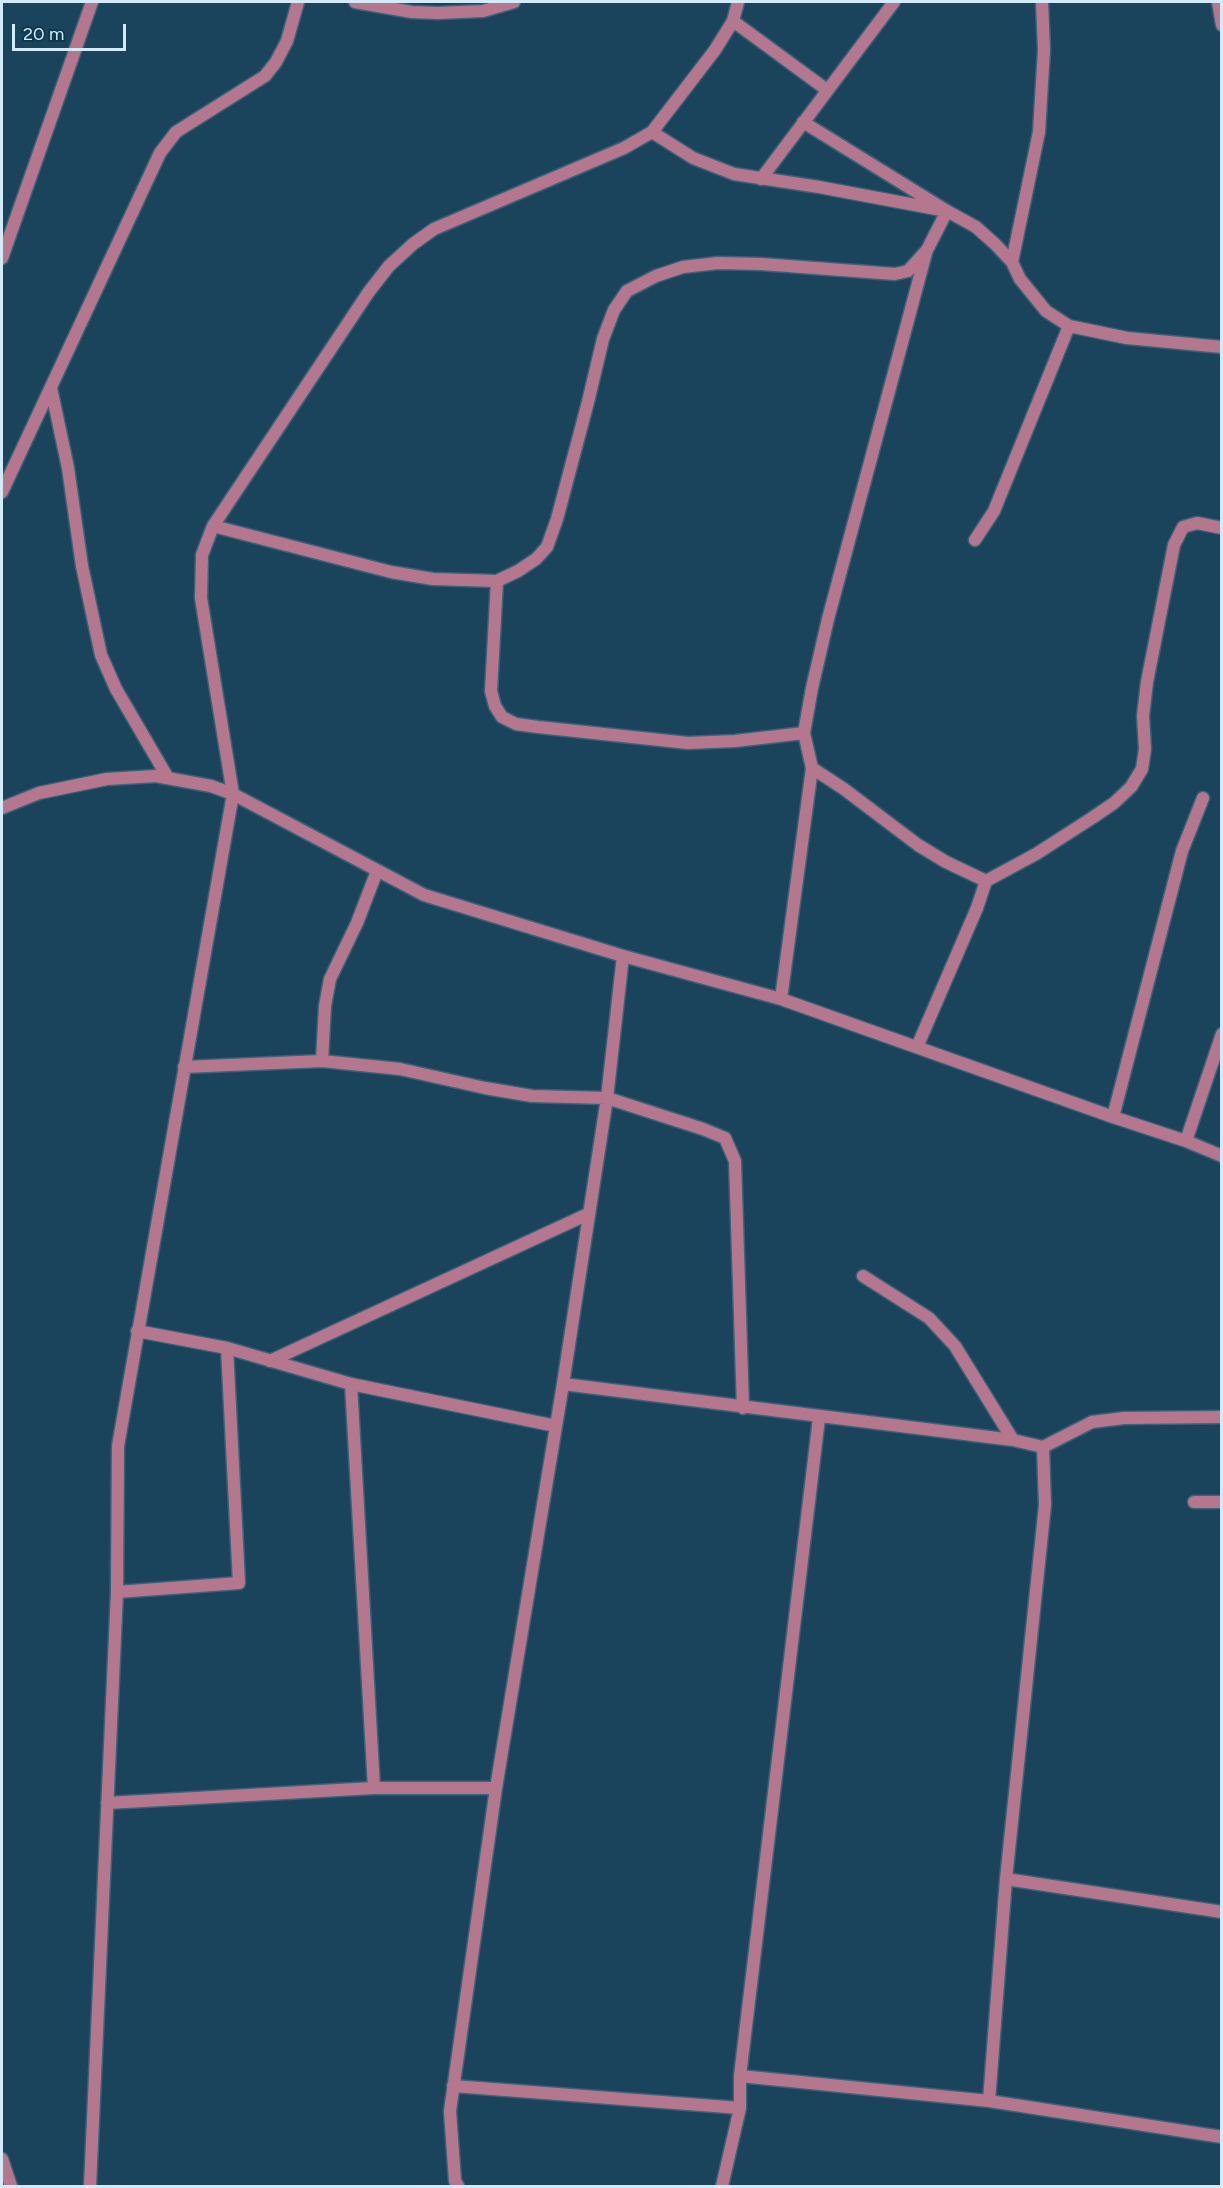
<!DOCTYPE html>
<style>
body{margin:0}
#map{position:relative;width:1223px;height:2188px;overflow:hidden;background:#1a445c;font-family:Figtree,sans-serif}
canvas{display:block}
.frame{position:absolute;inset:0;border:3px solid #d3eaf8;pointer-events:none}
.scale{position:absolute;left:12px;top:24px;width:114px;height:27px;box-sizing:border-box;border:3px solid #d3eaf8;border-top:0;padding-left:8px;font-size:18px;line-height:21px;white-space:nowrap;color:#d3eaf8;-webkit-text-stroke:4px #0d3950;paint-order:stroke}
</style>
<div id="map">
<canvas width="1223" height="2188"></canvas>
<div class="frame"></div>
<div class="scale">20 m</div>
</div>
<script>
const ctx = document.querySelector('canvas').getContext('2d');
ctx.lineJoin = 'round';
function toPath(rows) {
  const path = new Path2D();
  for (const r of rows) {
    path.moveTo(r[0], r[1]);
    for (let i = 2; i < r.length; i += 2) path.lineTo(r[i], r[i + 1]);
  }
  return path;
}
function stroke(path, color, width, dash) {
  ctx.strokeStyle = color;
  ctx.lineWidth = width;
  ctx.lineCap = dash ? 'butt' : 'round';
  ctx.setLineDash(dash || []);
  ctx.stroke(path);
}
const street = toPath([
 [355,2,412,12,438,13,483,11,514,2],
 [1218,2,1222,25],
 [733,21,827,90],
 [652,132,693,158,734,174,819,187,947,211,976,227,995,244,1012,262,1020,279,1046,311,1069,326,1127,338,1222,347],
 [761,179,894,2],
 [2,258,92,2],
 [1012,262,1039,132,1044,50,1042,2],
 [51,388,68,468,82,566,101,655,116,689,168,778],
 [2,492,160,153,176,132,265,76,276,62,287,41,298,2],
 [213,526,391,572,433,579,497,581,518,571,536,559,547,547,557,519,588,402,603,339,614,310,627,291,656,276,683,267,718,263,761,264,895,274,908,271,927,250,947,211,803,122],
 [975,540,994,511,1069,326],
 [497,581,491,691,495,706,502,717,516,724,538,727,688,743,735,741,804,733],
 [812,768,844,789,918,845,946,862,986,881,977,908,917,1047],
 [2,808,39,793,107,779,156,776,211,786,233,794,424,895,623,956,781,999,1113,1117,1186,1141,1222,1156],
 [986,881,1036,854,1092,818,1114,803,1131,787,1142,769,1145,749,1143,716,1147,682,1174,545,1183,527,1197,523,1222,528],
 [781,999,812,768,804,733,812,688,828,619,926,253],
 [322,1061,325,1006,330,979,357,923,377,871],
 [184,1067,322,1061,400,1069,485,1088,532,1096,607,1098,703,1129,725,1138,735,1161,743,1408],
 [1113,1117,1182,851,1203,798],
 [1186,1141,1222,1034],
 [863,1276,929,1318,955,1346,1013,1440],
 [137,1331,227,1348,351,1384,556,1426],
 [270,1361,588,1214],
 [351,1384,374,1788],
 [563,1384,1013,1440,1043,1447,1045,1505,1006,1879,989,2101],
 [1043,1447,1092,1422,1124,1418,1222,1417],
 [1194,1502,1222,1502],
 [117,1592,239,1583,227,1348],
 [107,1803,374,1788,496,1788],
 [1006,1879,1222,1912],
 [740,2076,989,2101,1222,2137],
 [453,2086,740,2108],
 [2,2159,11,2186],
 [90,2186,117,1592,118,1446,233,794,201,598,202,555,213,526,368,293,389,266,413,244,434,229,624,148,652,132,715,50,733,21,738,2],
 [458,2186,455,2181,450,2111,496,1788,563,1384,607,1098,623,956],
 [722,2186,740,2108,740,2076,819,1418]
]);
stroke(street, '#3b6278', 15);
stroke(street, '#b5778d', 12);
</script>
